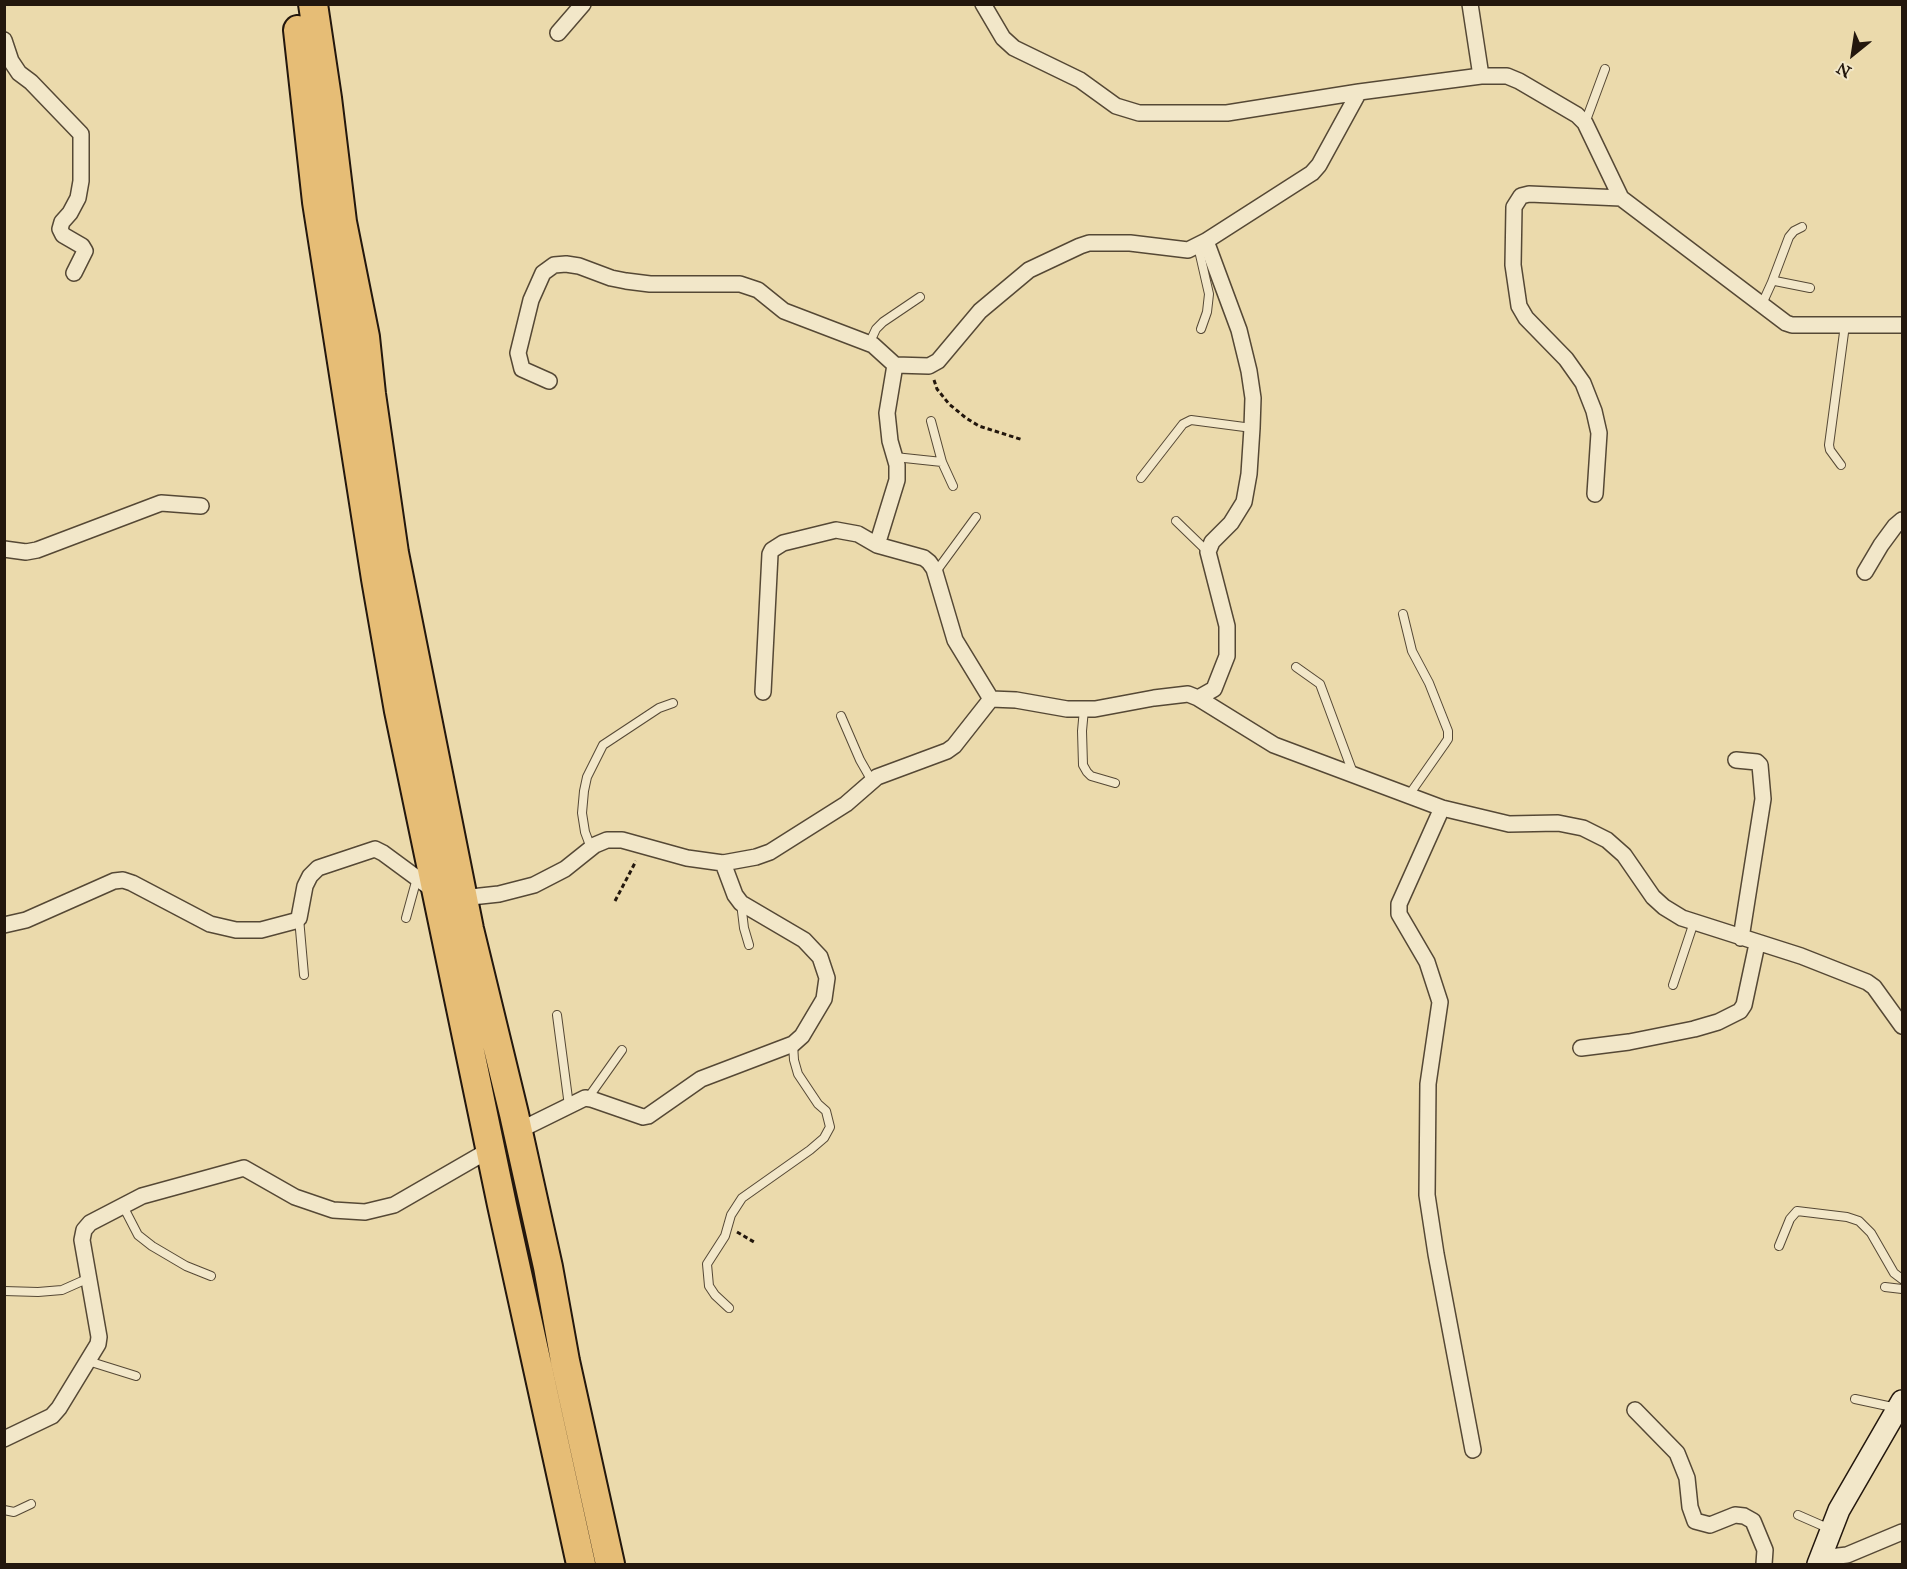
<!DOCTYPE html>
<style>
body{margin:0}
#map{position:relative;width:1907px;height:1569px;overflow:hidden;background:#ebdaac;font-family:"IM FELL Great Primer",serif}
canvas{display:block}
.frame{position:absolute;inset:0;border:6px solid #23170d;pointer-events:none}
.north{position:absolute;left:1823px;top:24px;width:60px;height:60px;-webkit-text-stroke:4px #f2e7c9;paint-order:stroke;rotate:210deg;font-size:16px;font-weight:700;line-height:24px;text-align:center;color:#23170d}
.north::after{content:'';display:block;margin:auto;width:21px;height:27px;background:#23170d;clip-path:polygon(50% 0,100% 100%,50% 72%,0 100%)}
</style>
<div id="map">
<canvas width="1907" height="1569"></canvas>
<div class="frame"></div>
<div class="north">N</div>
</div>
<script>
const ctx = document.querySelector('canvas').getContext('2d');
ctx.lineJoin = 'round';
function toPath(rows) {
  const path = new Path2D();
  for (const r of rows) {
    path.moveTo(r[0], r[1]);
    for (let i = 2; i < r.length; i += 2) path.lineTo(r[i], r[i + 1]);
  }
  return path;
}
function stroke(path, color, width, dash) {
  ctx.strokeStyle = color;
  ctx.lineWidth = width;
  ctx.lineCap = dash ? 'butt' : 'round';
  ctx.setLineDash(dash || []);
  ctx.stroke(path);
}
const path = toPath([
 [934,380,937,389,949,404,966,418,979,426,1023,440],
 [615,901,636,861],
 [737,1232,754,1242]
]);
const lane = toPath([
 [1585,123,1605,69],
 [1198,246,1209,294,1207,312,1201,329],
 [1772,282,1789,237,1794,231,1802,227],
 [1762,304,1772,282,1775,281,1810,288],
 [869,344,876,329,883,322,920,297],
 [931,421,942,462,953,486],
 [895,457,942,462],
 [1841,465,1830,450,1829,445,1845,325],
 [1141,478,1183,424,1191,420,1252,428],
 [1176,521,1208,552],
 [935,573,976,517],
 [1403,614,1412,651,1429,683,1448,731,1448,739,1444,745,1409,795],
 [1296,667,1320,684,1353,773],
 [1084,709,1082,731,1083,765,1087,772,1091,776,1115,783],
 [841,716,860,760,872,781],
 [591,848,585,832,582,813,584,791,587,777,603,745,659,708,673,703],
 [741,903,744,928,749,945],
 [299,918,304,975],
 [406,918,417,878],
 [1673,985,1694,922],
 [557,1015,569,1106],
 [588,1098,622,1050],
 [123,1206,138,1235,152,1246,186,1266,211,1276],
 [1779,1246,1790,1219,1797,1211,1847,1217,1859,1221,1871,1233,1894,1273,1902,1279],
 [1885,1287,1902,1289],
 [4,1291,38,1292,62,1290,89,1278],
 [729,1308,715,1295,709,1286,707,1264,725,1236,731,1215,742,1198,810,1150,824,1138,830,1127,826,1111,818,1104,798,1074,794,1060,793,1044],
 [88,1361,136,1376],
 [1855,1399,1897,1408],
 [4,1510,14,1512,31,1504],
 [1798,1515,1830,1529]
]);
const street = toPath([
 [983,4,1003,38,1014,48,1080,80,1116,106,1139,113,1227,113,1359,92,1481,76,1507,76,1519,81,1577,115,1585,123,1621,198,1786,323,1792,325,1902,325],
 [1470,4,1481,76],
 [558,33,583,4],
 [4,40,11,61,19,73,31,82,81,134,81,181,78,198,70,213,62,222,60,229,63,235,82,246,85,251,74,273],
 [549,381,522,369,518,353,531,300,543,273,554,265,566,264,579,266,611,278,626,281,650,284,740,284,758,290,784,311,873,345,895,365,929,366,938,361,980,311,1029,270,1080,246,1089,243,1130,243,1188,250,1206,241,1312,173,1319,165,1359,92],
 [1595,494,1599,433,1594,411,1583,383,1566,359,1526,318,1519,306,1513,265,1514,207,1521,196,1529,194,1621,198],
 [877,545,897,480,897,465,890,441,887,413,895,365],
 [4,549,26,552,37,550,161,503,201,506],
 [1865,572,1881,545,1895,526,1902,520],
 [763,692,770,554,772,550,783,543,836,530,858,534,877,545,924,558,929,562,934,569,955,640,991,699],
 [1198,698,1214,689,1227,656,1227,626,1208,552,1212,542,1231,523,1244,502,1249,474,1252,428,1253,398,1249,371,1239,330,1206,241],
 [1736,760,1757,762,1760,765,1763,799,1741,938],
 [1442,808,1399,904,1399,914,1427,962,1440,1002,1428,1084,1427,1195,1436,1254,1473,1450],
 [462,898,499,894,534,885,565,869,595,845,607,840,622,840,687,858,723,863,756,857,770,852,846,804,877,777,947,751,954,746,991,699,1016,700,1067,709,1095,709,1154,698,1188,694,1198,698,1274,745,1442,808,1509,824,1558,823,1583,828,1607,840,1624,855,1653,897,1664,907,1682,918,1801,956,1867,982,1874,987,1902,1026],
 [4,925,26,920,114,881,123,880,132,883,210,924,236,930,261,930,295,921,299,918,305,886,310,876,318,868,375,849,383,853,436,892],
 [1581,1048,1629,1042,1694,1029,1718,1022,1740,1011,1744,1005,1757,944],
 [518,1131,585,1098,591,1099,643,1117,648,1116,701,1079,793,1044,802,1036,824,999,827,978,820,957,804,940,741,903,735,895,723,863],
 [1635,1410,1677,1453,1687,1478,1690,1507,1695,1521,1710,1525,1735,1515,1744,1516,1753,1521,1765,1550,1764,1564],
 [4,1439,52,1416,59,1408,98,1344,99,1337,82,1240,84,1230,90,1223,142,1196,244,1168,295,1197,333,1210,365,1212,394,1205,491,1149],
 [1821,1558,1847,1555,1902,1532]
]);
const secondary = toPath([
 [1818,1564,1839,1510,1902,1401]
]);
const highway = toPath([
 [313,4,327,98,342,222,365,337,371,394,394,553,469,929,514,1114,548,1267,565,1361,610,1564],
 [298,30,317,202,376,579,399,711,502,1205,581,1564]
]);
stroke(lane, '#554835', 10);
stroke(street, '#554835', 18);
stroke(secondary, '#23170d', 24);
stroke(highway, '#23170d', 32);
stroke(path, '#23170d', 3, [4.5, 3]);
stroke(lane, '#f2e7c9', 8);
stroke(street, '#f2e7c9', 15);
stroke(secondary, '#f2e7c9', 21);
stroke(highway, '#e6bd76', 28);
</script>
